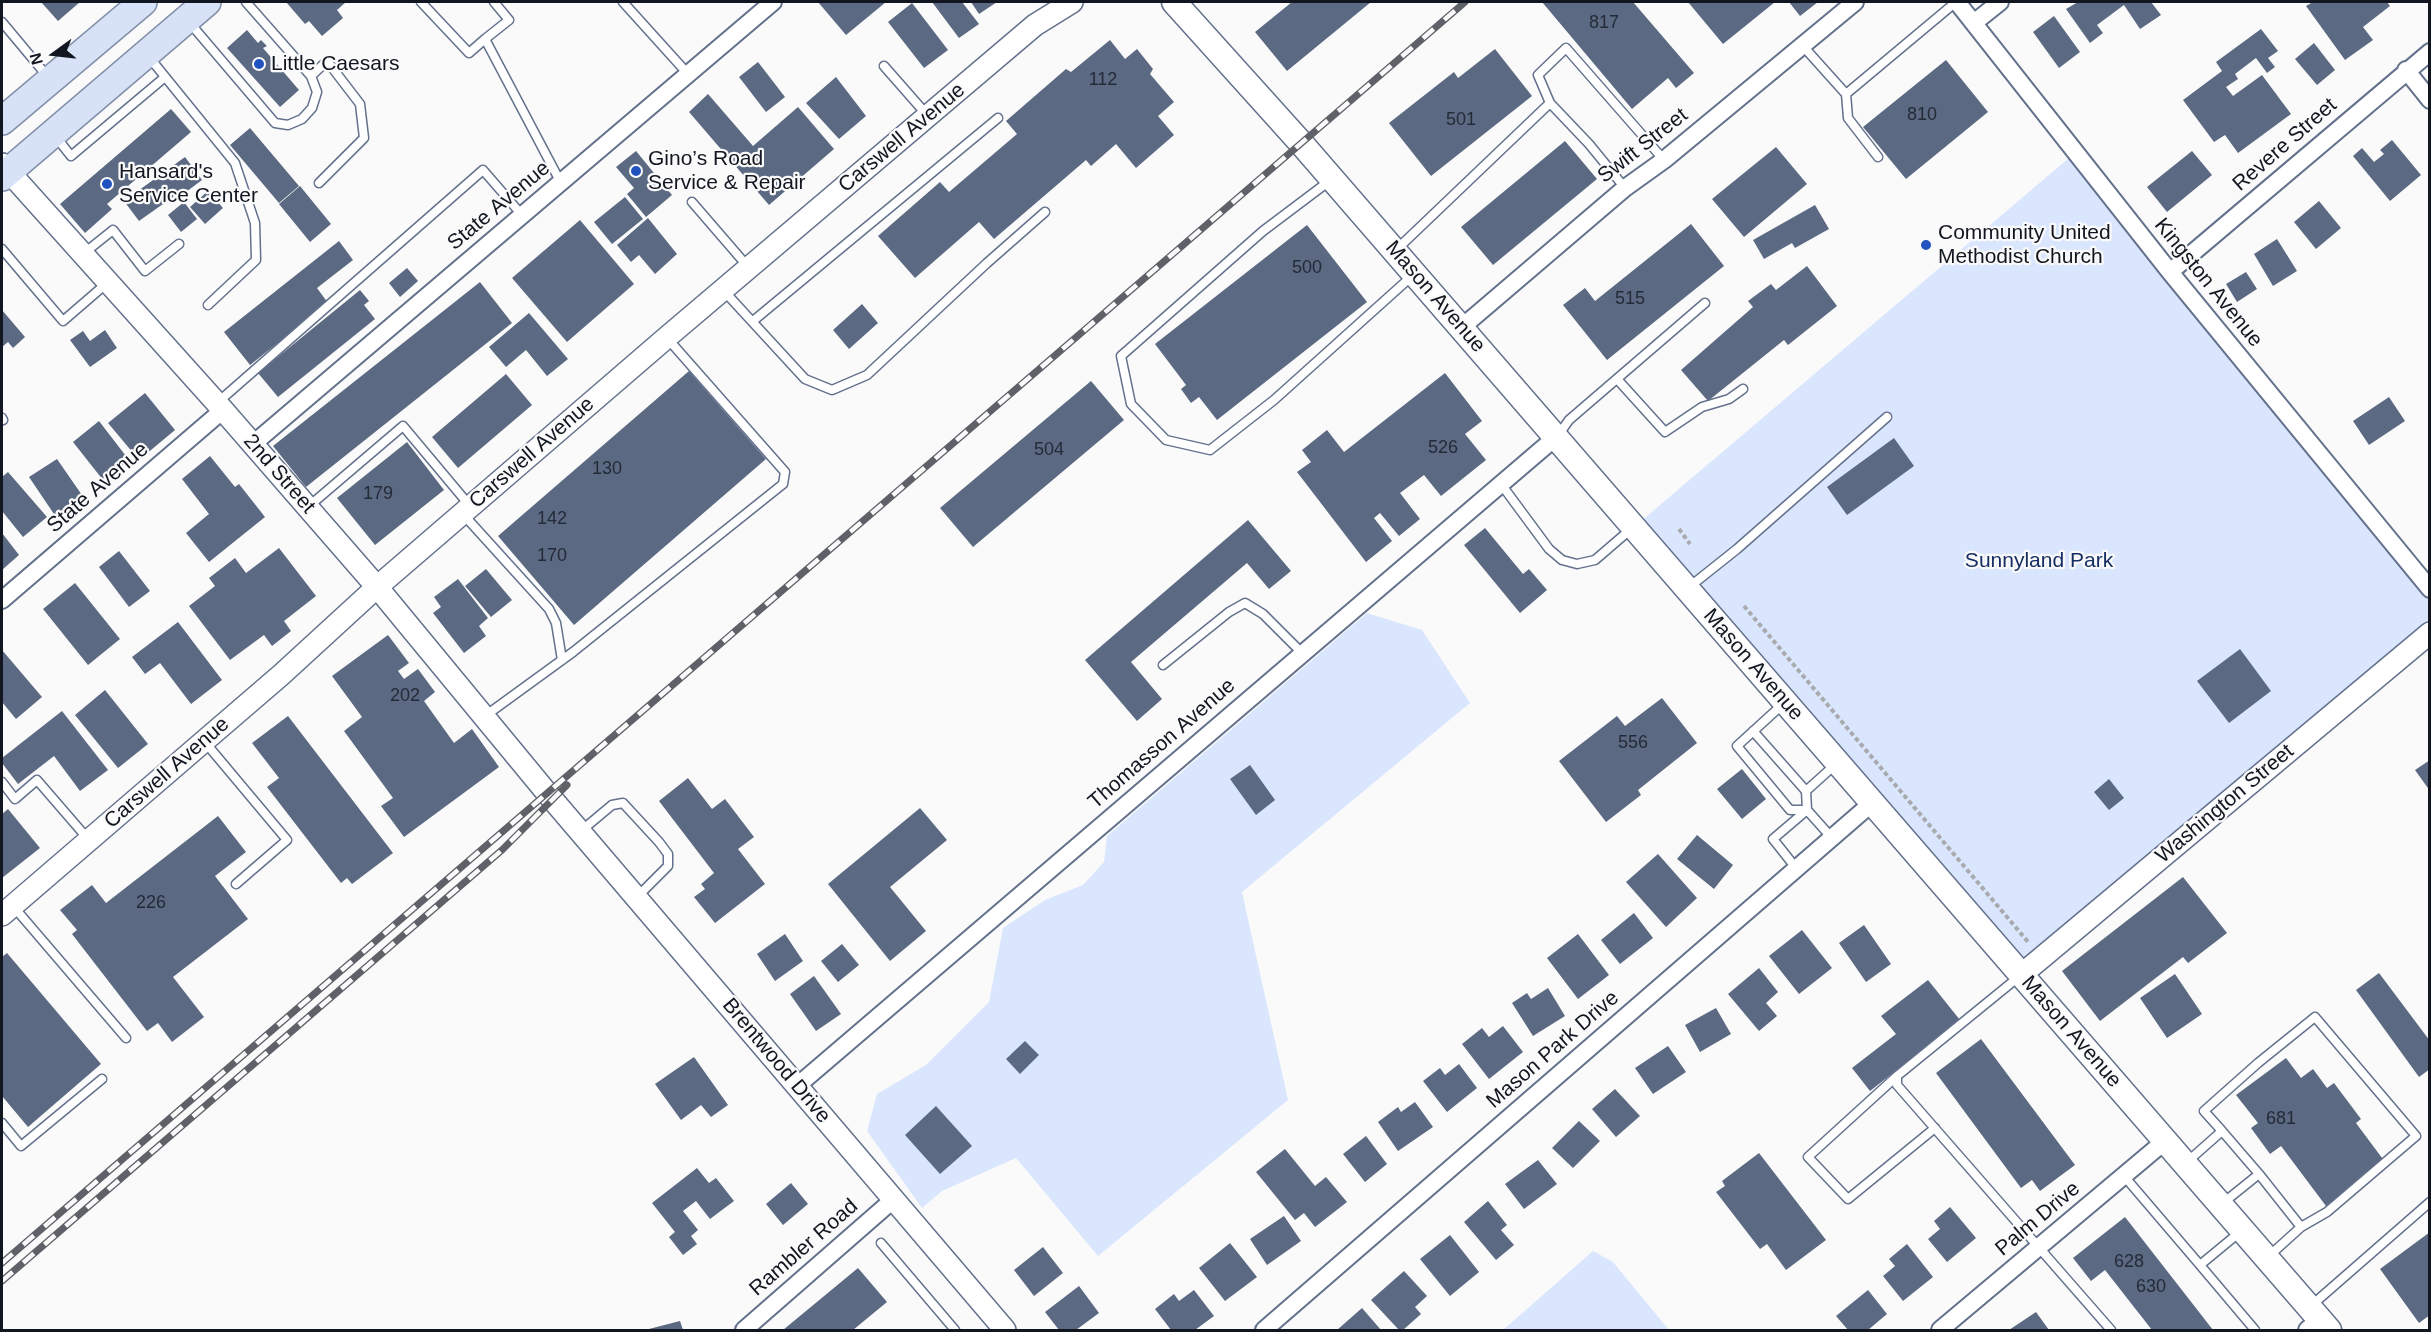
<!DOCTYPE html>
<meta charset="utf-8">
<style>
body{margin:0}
#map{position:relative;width:2431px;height:1332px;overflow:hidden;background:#fafafa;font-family:Arial,sans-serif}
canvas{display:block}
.frame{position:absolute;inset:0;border:3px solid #111620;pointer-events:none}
.north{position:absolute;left:24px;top:24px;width:60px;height:60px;-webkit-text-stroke:4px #fafafa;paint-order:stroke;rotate:255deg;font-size:16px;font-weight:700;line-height:24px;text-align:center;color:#111620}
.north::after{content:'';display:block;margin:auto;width:21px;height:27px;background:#111620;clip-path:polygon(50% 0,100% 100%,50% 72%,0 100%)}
</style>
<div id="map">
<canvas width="2431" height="1332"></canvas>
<div class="frame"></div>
<div class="north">N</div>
</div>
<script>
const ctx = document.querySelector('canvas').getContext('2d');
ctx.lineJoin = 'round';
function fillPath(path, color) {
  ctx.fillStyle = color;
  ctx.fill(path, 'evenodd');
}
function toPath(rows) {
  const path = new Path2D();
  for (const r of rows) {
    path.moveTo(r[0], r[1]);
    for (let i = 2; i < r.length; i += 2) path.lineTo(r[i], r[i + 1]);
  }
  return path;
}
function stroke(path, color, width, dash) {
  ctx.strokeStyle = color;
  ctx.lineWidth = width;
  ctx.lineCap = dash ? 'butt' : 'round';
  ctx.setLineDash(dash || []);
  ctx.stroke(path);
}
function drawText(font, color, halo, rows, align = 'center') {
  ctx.font = font + ' Arial,sans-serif';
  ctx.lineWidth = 4.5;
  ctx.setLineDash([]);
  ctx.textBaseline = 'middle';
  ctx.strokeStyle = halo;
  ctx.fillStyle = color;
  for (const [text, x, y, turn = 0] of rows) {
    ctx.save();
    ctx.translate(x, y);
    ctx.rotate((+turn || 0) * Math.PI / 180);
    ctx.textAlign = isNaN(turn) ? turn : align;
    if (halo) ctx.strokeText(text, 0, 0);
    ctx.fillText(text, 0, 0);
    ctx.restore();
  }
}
const green = toPath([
 [2076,152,2429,589,2429,633,2021,975,1634,527],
 [1367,613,1422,630,1470,703,1242,892,1288,1100,1098,1256,1016,1158,942,1191,922,1208,867,1131,877,1094,926,1065,989,1002,1003,928,1045,900,1083,885,1104,862,1107,836],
 [1593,1251,1613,1262,1669,1330,1503,1330]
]);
const building = toPath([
 [41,2,80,2,58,21],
 [286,2,346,2,337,10,343,18,322,36,309,21,305,24],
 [818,2,886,2,846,35],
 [932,2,962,2,979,24,959,38],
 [971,2,997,2,979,14],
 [1292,2,1371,2,1287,71,1255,32],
 [1542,2,1633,2,1694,73,1676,88,1668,78,1632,109],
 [1688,2,1775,2,1723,44],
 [1789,2,1818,2,1800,16],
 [2078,2,2151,2,2161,15,2140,29,2124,5,2097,25,2103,33,2090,43,2066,9],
 [2313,2,2387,2,2390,6,2363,27,2373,40,2345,60,2306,6],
 [912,3,948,50,924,68,888,22],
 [2054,16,2080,52,2059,68,2033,32],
 [2261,29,2278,51,2268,58,2275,67,2267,73,2256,58,2235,74,2238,79,2226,87,2233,96,2262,75,2291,114,2238,153,2225,135,2214,142,2183,100,2222,71,2216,62],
 [247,30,258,43,261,40,267,46,263,48,299,90,280,107,227,48],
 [1110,40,1125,59,1137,49,1153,69,1150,74,1174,102,1158,116,1174,135,1136,168,1116,144,1091,166,1086,160,994,239,979,222,915,278,878,236,940,182,949,192,1017,134,1006,121,1066,69,1071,72],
 [2314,43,2335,70,2317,85,2295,59],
 [1495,49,1532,96,1431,176,1389,123,1454,72,1458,78],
 [1946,60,1988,112,1906,179,1863,127],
 [758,62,785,97,766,112,739,77],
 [836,77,866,116,839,139,806,103],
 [708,94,753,146,798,107,834,149,769,205,689,112],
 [171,109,191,132,107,204,112,209,85,233,60,204],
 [250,128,299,186,279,203,230,145],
 [2392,140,2421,175,2390,201,2353,156,2362,148,2374,162,2384,154,2380,150],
 [1565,141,1597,179,1493,265,1461,227],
 [1776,147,1807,184,1744,237,1712,199],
 [636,151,672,195,646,217,627,194,634,188,616,167],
 [2192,151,2212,175,2167,212,2147,187],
 [185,157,202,180,182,195,180,192,139,221,124,201],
 [300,186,331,224,310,242,279,204],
 [208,191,223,208,205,224,190,207],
 [625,197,643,219,612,244,594,222],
 [2319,201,2341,228,2316,249,2294,222],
 [184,202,197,219,181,232,168,215],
 [1815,205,1829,229,1795,248,1792,243,1764,259,1753,240],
 [648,218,677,254,655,274,639,255,631,262,617,245],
 [580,220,634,284,567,342,512,278],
 [1691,224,1724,266,1607,360,1563,305,1585,288,1595,301],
 [1307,225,1367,302,1217,420,1199,397,1191,403,1181,389,1186,385,1155,344],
 [2277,239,2297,271,2273,286,2254,254],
 [339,241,353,260,317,288,328,303,250,365,224,332],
 [1807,266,1837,306,1788,345,1784,340,1708,401,1681,370,1753,307,1748,301,1771,284,1776,290],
 [407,268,418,281,400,297,389,283],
 [2246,272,2257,289,2237,302,2226,284],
 [480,282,512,323,306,487,273,446],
 [360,290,369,301,364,305,375,319,278,397,258,373],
 [862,304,878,323,849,349,833,330],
 [2,310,25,337,13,348,8,342,2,347],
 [529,313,568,359,547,376,526,350,506,367,489,347],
 [105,330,117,348,90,367,70,340,83,331,90,341],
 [689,371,766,459,574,625,498,536],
 [1445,373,1482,421,1465,434,1486,460,1441,496,1424,475,1400,493,1420,519,1399,536,1380,513,1374,518,1392,541,1366,562,1297,472,1311,462,1302,450,1327,430,1344,452],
 [506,374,532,405,458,468,432,437],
 [1091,381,1124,420,973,547,940,508],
 [145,393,175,430,139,460,108,423],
 [2389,397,2405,421,2369,445,2353,421],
 [99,421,129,460,103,480,73,442],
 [1894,438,1914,466,1847,515,1827,487],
 [407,442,444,490,375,545,337,498],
 [210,456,235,487,239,484,265,517,209,562,186,533,209,514,182,479],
 [57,459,84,498,56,517,29,477],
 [8,472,47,517,23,537,2,511,2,477],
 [1248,520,1291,571,1269,589,1247,563,1131,662,1162,699,1137,721,1085,660],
 [1485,528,1523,574,1529,569,1547,590,1520,613,1464,545],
 [2,533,19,555,2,570],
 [279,548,316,596,284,621,291,631,272,646,264,635,230,660,189,606,215,586,209,578,235,558,246,573],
 [119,551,150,591,129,607,99,567],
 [486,569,512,600,491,617,465,586],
 [458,579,488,618,479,626,486,636,464,653,433,613,441,607,434,597],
 [75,583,120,639,88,665,43,609],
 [178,622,222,680,191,704,160,663,145,674,132,657],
 [388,635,409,663,398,671,404,679,418,669,435,692,424,701,454,743,472,729,499,767,404,837,381,806,393,798,344,731,362,717,332,676],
 [2240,649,2271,691,2229,723,2197,681],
 [2,650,42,697,16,719,2,702],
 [105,690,148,744,118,768,75,715],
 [1662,698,1697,743,1638,790,1641,795,1606,822,1559,761,1617,716,1625,726],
 [62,711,108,770,80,791,54,756,18,784,2,763,2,758],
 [288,716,393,853,352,884,347,878,341,883,267,787,279,778,252,743],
 [2430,760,2430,791,2415,770],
 [1250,765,1275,800,1256,815,1230,779],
 [1742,769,1766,799,1742,819,1717,789],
 [688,778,712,809,725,799,754,837,738,849,765,884,715,923,694,897,705,889,701,884,714,873,659,801],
 [2109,779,2124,798,2109,810,2094,792],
 [920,808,947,840,890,887,926,931,890,961,828,884],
 [8,809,40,848,2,878,2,814],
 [218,816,246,852,215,876,248,919,173,977,204,1017,172,1042,158,1023,147,1031,72,934,77,930,60,910,92,885,106,903],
 [1697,835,1733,865,1714,889,1677,859],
 [1658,854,1697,898,1666,927,1626,882],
 [2183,877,2227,933,2188,963,2183,957,2100,1021,2062,971],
 [1634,913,1653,938,1620,964,1601,940],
 [1864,925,1891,964,1866,982,1839,943],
 [1802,930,1832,968,1799,994,1769,956],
 [785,934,803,961,775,981,757,954],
 [1578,934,1609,975,1578,999,1547,958],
 [842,944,859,965,838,982,821,961],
 [7,953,101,1064,28,1127,2,1096,2,957],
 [1759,968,1778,992,1766,1003,1777,1016,1759,1031,1728,994],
 [2379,973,2430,1041,2430,1069,2419,1077,2356,990],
 [2175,974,2202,1014,2167,1038,2140,998],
 [814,976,841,1014,816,1031,790,994],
 [1928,980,1960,1020,1870,1091,1852,1068,1896,1034,1881,1016],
 [1548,988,1565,1016,1533,1036,1512,1003,1527,993,1531,999],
 [1716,1008,1731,1034,1700,1052,1685,1025],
 [1503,1026,1523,1052,1489,1079,1462,1044,1482,1028,1489,1037],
 [1981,1039,2075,1165,2040,1191,2032,1180,2021,1188,1936,1073],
 [1025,1041,1039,1055,1020,1074,1006,1059],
 [1668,1046,1686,1072,1653,1094,1635,1068],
 [694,1057,728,1105,711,1117,701,1105,681,1120,655,1084],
 [2286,1058,2301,1078,2313,1069,2327,1088,2334,1083,2361,1119,2356,1123,2385,1162,2326,1206,2281,1146,2270,1154,2251,1128,2258,1123,2236,1095],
 [1459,1064,1477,1088,1447,1112,1423,1081,1440,1068,1445,1075],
 [1615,1089,1640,1116,1616,1137,1592,1109],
 [1415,1102,1433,1127,1398,1151,1378,1122,1398,1107,1401,1112],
 [936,1106,972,1146,940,1174,905,1135],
 [1579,1121,1600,1141,1573,1168,1552,1148],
 [1366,1136,1387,1164,1365,1182,1343,1154],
 [1285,1149,1315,1186,1326,1177,1347,1202,1315,1227,1304,1213,1295,1220,1256,1172],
 [1759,1153,1826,1240,1786,1270,1767,1244,1760,1249,1716,1192,1725,1186,1722,1181],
 [1538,1160,1557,1184,1524,1209,1505,1184],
 [697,1168,709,1183,716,1178,734,1201,710,1219,696,1201,683,1211,698,1230,691,1236,697,1244,683,1255,669,1237,675,1232,652,1203],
 [791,1183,808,1204,783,1225,766,1204],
 [1488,1201,1507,1225,1501,1230,1514,1245,1496,1260,1464,1222],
 [1950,1207,1976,1238,1947,1262,1928,1239,1940,1229,1934,1221],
 [1284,1216,1301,1241,1267,1265,1250,1239],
 [2125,1217,2213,1330,2152,1330,2105,1270,2091,1281,2073,1258],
 [2430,1232,2430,1315,2419,1323,2380,1269],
 [1450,1235,1479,1272,1450,1296,1420,1259],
 [1230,1243,1257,1277,1225,1301,1199,1268],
 [1907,1244,1933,1277,1903,1301,1883,1276,1895,1266,1889,1259],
 [1043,1247,1063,1273,1034,1296,1014,1270],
 [858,1268,887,1302,853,1330,783,1330],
 [1404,1271,1427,1296,1415,1307,1421,1314,1403,1330,1399,1330,1371,1300],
 [1079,1286,1099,1313,1076,1330,1059,1330,1045,1312],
 [1194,1290,1214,1316,1195,1330,1171,1330,1155,1309,1174,1294,1179,1301],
 [1868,1290,1887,1314,1868,1330,1848,1330,1836,1316],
 [1362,1308,1381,1330,1337,1330],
 [2036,1312,2049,1330,2009,1330],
 [680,1321,683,1330,645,1330]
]);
const path = toPath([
 [1679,529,1690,544],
 [1744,606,2029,943]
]);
const service = toPath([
 [421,2,469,53,485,39,561,183],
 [623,2,688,74],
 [2,22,48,77],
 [189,22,275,123,288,125,302,119,312,108,317,92,311,76,246,2],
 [485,39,509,20,494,2],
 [1802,45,1846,94,1956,2],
 [149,57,235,163,255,223,256,260,208,305],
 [884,66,927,115],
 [311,76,327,61,360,104,364,138,319,183],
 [1846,94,1848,118,1878,157],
 [1550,103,1538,75,1566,48,1664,160],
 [56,137,71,156,165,77],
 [1332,179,1263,231,1121,356,1131,404,1166,440,1210,450,1274,400,1412,276],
 [692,202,749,268],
 [2,249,63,321,107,283],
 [1395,251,1550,103,1589,144,1625,188],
 [83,254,113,230,145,271,179,244],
 [724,291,805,379,832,390,867,375,987,263,1045,212],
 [753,321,998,118],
 [1617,379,1665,432,1702,407,1729,399,1743,389],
 [217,403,483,170,522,215],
 [2,418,3,420],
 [1557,437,1569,420,1705,303],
 [1501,484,1549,549,1562,560,1577,564,1595,560,1631,529],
 [308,507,403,426,470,506],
 [462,513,549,609,556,623,562,660],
 [1688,588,1737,549,1887,417],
 [1163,665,1229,612,1245,603,1263,614,1303,654],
 [1783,704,1737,746,1790,810,1807,810],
 [485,716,573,652,783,484,785,472,667,338],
 [1753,731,1806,791,1807,810,1832,838],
 [204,741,287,840,236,884],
 [2,782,15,799,37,780,88,839],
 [1806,791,1837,763],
 [581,831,612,805,623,803,659,842,668,854,668,866,637,897],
 [1796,868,1773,839,1807,810],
 [13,906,126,1038],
 [2021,975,1897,1076,1897,1085,2111,1330],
 [1897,1076,1808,1157,1848,1199,1935,1128],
 [2,1123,21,1146,102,1079],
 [2222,1131,2259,1174],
 [2187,1162,2222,1131,2204,1111,2258,1063,2315,1017,2416,1136,2327,1212,2301,1227,2269,1256],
 [2124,1176,2200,1265],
 [2223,1203,2259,1174,2301,1227],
 [2240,1232,2200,1265,2255,1330],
 [881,1243,955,1330],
 [2312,1305,2430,1202]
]);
const minor = toPath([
 [1957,2,2170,272,2430,589],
 [1975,22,2000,2],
 [2406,70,2430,100],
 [2170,272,2430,52],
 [1461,328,1625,188,1664,160,1855,2],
 [253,444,773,2],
 [2,600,223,410],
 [797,1086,1556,437],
 [744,1330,894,1199],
 [1264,1330,1872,803],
 [1940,1330,2165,1141],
 [2307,1330,2319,1320]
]);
const tertiary = toPath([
 [2,164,223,410,377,587,547,793,1005,1330],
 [2,915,281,675,377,587,666,338,1035,25,1072,2],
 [2021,975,2430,633]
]);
const secondary = toPath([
 [1174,2,1301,143,2329,1330]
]);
const primary = toPath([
 [2,121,143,2],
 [2,177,207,2]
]);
const rail = toPath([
 [2,1263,1465,2],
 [2,1281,502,850,567,785]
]);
const markers = [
 [259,64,6,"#2252c0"],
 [636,171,6,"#2252c0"],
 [107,184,6,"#2252c0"],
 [1926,245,6,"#2252c0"]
];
const numberNames = [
 ["817",1604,23],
 ["112",1103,80],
 ["810",1922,115],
 ["501",1461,120],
 ["500",1307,268],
 ["515",1630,299],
 ["526",1443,448],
 ["504",1049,450],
 ["130",607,469],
 ["179",378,494],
 ["142",552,519],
 ["170",552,556],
 ["202",405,696],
 ["556",1633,743],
 ["226",151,903],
 ["681",2281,1119],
 ["628",2129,1262],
 ["630",2151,1287]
];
const poiNames = [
 ["Little Caesars",271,64],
 ["Gino’s Road",648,159],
 ["Service & Repair",648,183],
 ["Hansard's",119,172],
 ["Service Center",119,196],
 ["Community United",1938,233],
 ["Methodist Church",1938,257]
];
const streetNames = [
 ["Carswell Avenue",902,138,-40],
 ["Revere Street",2285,145,-41],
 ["Swift Street",1643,146,-38],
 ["State Avenue",499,206,-40],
 ["Kingston Avenue",2208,283,51],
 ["Mason Avenue",1435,297,49],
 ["Carswell Avenue",532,453,-41],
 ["2nd Street",279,474,49],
 ["State Avenue",98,488,-41],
 ["Mason Avenue",1753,665,49],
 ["Thomasson Avenue",1162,744,-41],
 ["Carswell Avenue",167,773,-41],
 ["Washington Street",2225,804,-40],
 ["Mason Avenue",2071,1032,49],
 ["Mason Park Drive",1553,1050,-41],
 ["Brentwood Drive",776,1061,50],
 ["Palm Drive",2038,1219,-40],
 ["Rambler Road",804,1248,-41]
];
const parkNames = [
 ["Sunnyland Park",2039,561]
];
fillPath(green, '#dae6fe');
fillPath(building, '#5b6982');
stroke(service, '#64718c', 11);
stroke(minor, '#64718c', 20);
stroke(tertiary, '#64718c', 24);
stroke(secondary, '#64718c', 27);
stroke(primary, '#818ea8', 30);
stroke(path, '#a8aaad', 4, [4.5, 3]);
stroke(service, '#fff', 8);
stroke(minor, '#fff', 16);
stroke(tertiary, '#fff', 21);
stroke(secondary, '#fff', 24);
stroke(primary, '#d7e2f7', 27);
stroke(rail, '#5e6168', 7);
stroke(rail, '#fafafa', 4.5, [14]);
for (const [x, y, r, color] of markers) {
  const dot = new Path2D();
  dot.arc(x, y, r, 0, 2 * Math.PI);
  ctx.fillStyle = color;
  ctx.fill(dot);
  stroke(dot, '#fafafa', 2);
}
drawText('18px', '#242b38', null, numberNames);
drawText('21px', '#111620', '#fafafa', poiNames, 'left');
drawText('21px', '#111620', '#fafafa', streetNames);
drawText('21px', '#152e63', '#fafafa', parkNames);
</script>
